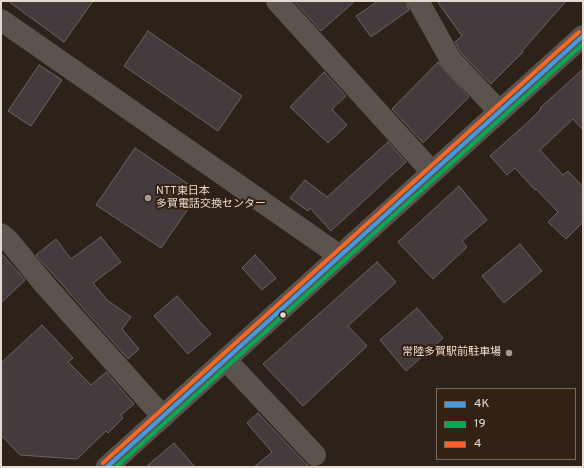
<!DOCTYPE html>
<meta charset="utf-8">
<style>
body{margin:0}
#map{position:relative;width:584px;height:468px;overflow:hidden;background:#2c221a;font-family:Overpass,sans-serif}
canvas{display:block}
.frame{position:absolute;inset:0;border:2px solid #e5d9d0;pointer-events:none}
.legend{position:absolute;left:436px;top:388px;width:140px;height:72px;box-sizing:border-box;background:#332113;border:1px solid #7a6b5f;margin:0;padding:5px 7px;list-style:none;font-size:12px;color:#e5d9d0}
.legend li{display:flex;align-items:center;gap:8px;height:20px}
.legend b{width:20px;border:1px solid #7a6b5f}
</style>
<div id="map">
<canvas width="584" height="468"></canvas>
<div class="frame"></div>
<ul class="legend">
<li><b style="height:5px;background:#4699e1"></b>4K</li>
<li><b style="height:5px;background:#06aa56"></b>19</li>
<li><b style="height:5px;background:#f36827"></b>4</li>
</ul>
</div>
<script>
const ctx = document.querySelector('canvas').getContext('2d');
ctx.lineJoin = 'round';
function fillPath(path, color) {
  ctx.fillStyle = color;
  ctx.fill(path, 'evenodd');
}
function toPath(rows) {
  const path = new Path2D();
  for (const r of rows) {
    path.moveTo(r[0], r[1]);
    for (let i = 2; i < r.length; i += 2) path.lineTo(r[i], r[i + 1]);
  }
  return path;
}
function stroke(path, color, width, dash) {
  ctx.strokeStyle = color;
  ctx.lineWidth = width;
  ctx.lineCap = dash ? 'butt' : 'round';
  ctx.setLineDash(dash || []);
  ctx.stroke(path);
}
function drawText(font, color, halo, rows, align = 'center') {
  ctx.font = font + ' Overpass,"Noto Sans JP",sans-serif';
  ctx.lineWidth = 4;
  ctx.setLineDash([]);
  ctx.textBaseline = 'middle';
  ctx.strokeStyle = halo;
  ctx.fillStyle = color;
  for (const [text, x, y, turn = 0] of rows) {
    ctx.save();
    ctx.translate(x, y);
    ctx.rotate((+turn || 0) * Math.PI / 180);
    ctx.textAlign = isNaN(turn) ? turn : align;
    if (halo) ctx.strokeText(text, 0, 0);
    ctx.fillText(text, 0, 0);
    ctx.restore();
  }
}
const building = toPath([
 [8,1,93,1,64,42,8,1],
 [294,1,355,1,321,31,294,1],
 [378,1,406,1,409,10,371,37,356,16,378,1],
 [437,1,566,1,522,51,523,52,491,84,461,53,455,42,462,36,437,1],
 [148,31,242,96,218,131,124,66,148,31],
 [438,62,469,97,423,143,392,109,438,62],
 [39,65,62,80,31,126,8,111,39,65],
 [583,69,583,130,573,119,540,150,563,175,568,171,583,187,583,222,566,239,548,222,558,212,536,189,535,190,515,168,507,175,490,156,528,122,541,109,540,108,583,69],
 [324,72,346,96,332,109,347,125,328,143,290,107,324,72],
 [388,142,406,162,331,231,310,208,308,211,290,198,305,180,327,197,388,142],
 [135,148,200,192,161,248,96,205,135,148],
 [459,186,487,220,462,241,467,247,433,279,398,242,459,186],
 [101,237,121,262,93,283,107,300,131,317,122,329,139,349,128,359,36,255,56,239,71,259,101,237],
 [520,244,542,271,504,303,482,276,520,244],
 [1,253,25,280,1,303,1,253],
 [255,255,276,278,262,290,242,268,255,255],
 [377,262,396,282,348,326,367,346,303,406,263,364,377,262],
 [177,296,211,334,188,354,154,316,177,296],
 [417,308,443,338,406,371,380,340,417,308],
 [42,325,73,358,68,362,91,385,106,372,134,404,121,415,123,418,108,433,106,431,77,459,20,455,1,435,1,363,42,325],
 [258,413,306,464,310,467,254,467,272,452,247,423,258,413],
 [174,443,195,467,146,467,174,443]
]);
const minor = toPath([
 [277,1,432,172],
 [418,1,451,60,499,111],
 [1,234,8,240,45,285,163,417],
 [226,360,315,455]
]);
const tertiary = toPath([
 [1,20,340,256],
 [107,467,583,36]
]);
const bus1 = toPath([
 [107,467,583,36]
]);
const bus2 = toPath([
 [116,467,583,44]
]);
const bus3 = toPath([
 [103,463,579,32]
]);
const markers = [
 [148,198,4,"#a49990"],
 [283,315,3.5,"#e5d9d0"],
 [509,353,4,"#a49990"]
];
const poiNames = [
 ["NTT東日本",156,192],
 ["多賀電話交換センター",156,205],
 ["常陸多賀駅前駐車場",501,353,"right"]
];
fillPath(building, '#443c3c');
stroke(building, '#6c6464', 1);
stroke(minor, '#5b534e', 22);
stroke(tertiary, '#5b534e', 22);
stroke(bus1, '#4699e1', 4);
stroke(bus2, '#06aa56', 4);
stroke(bus3, '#f36827', 4);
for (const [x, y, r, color] of markers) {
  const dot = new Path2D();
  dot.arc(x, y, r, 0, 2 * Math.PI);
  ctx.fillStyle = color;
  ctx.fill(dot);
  stroke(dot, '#332113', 1.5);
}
drawText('11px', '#e5d9d0', '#332113', poiNames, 'left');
</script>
